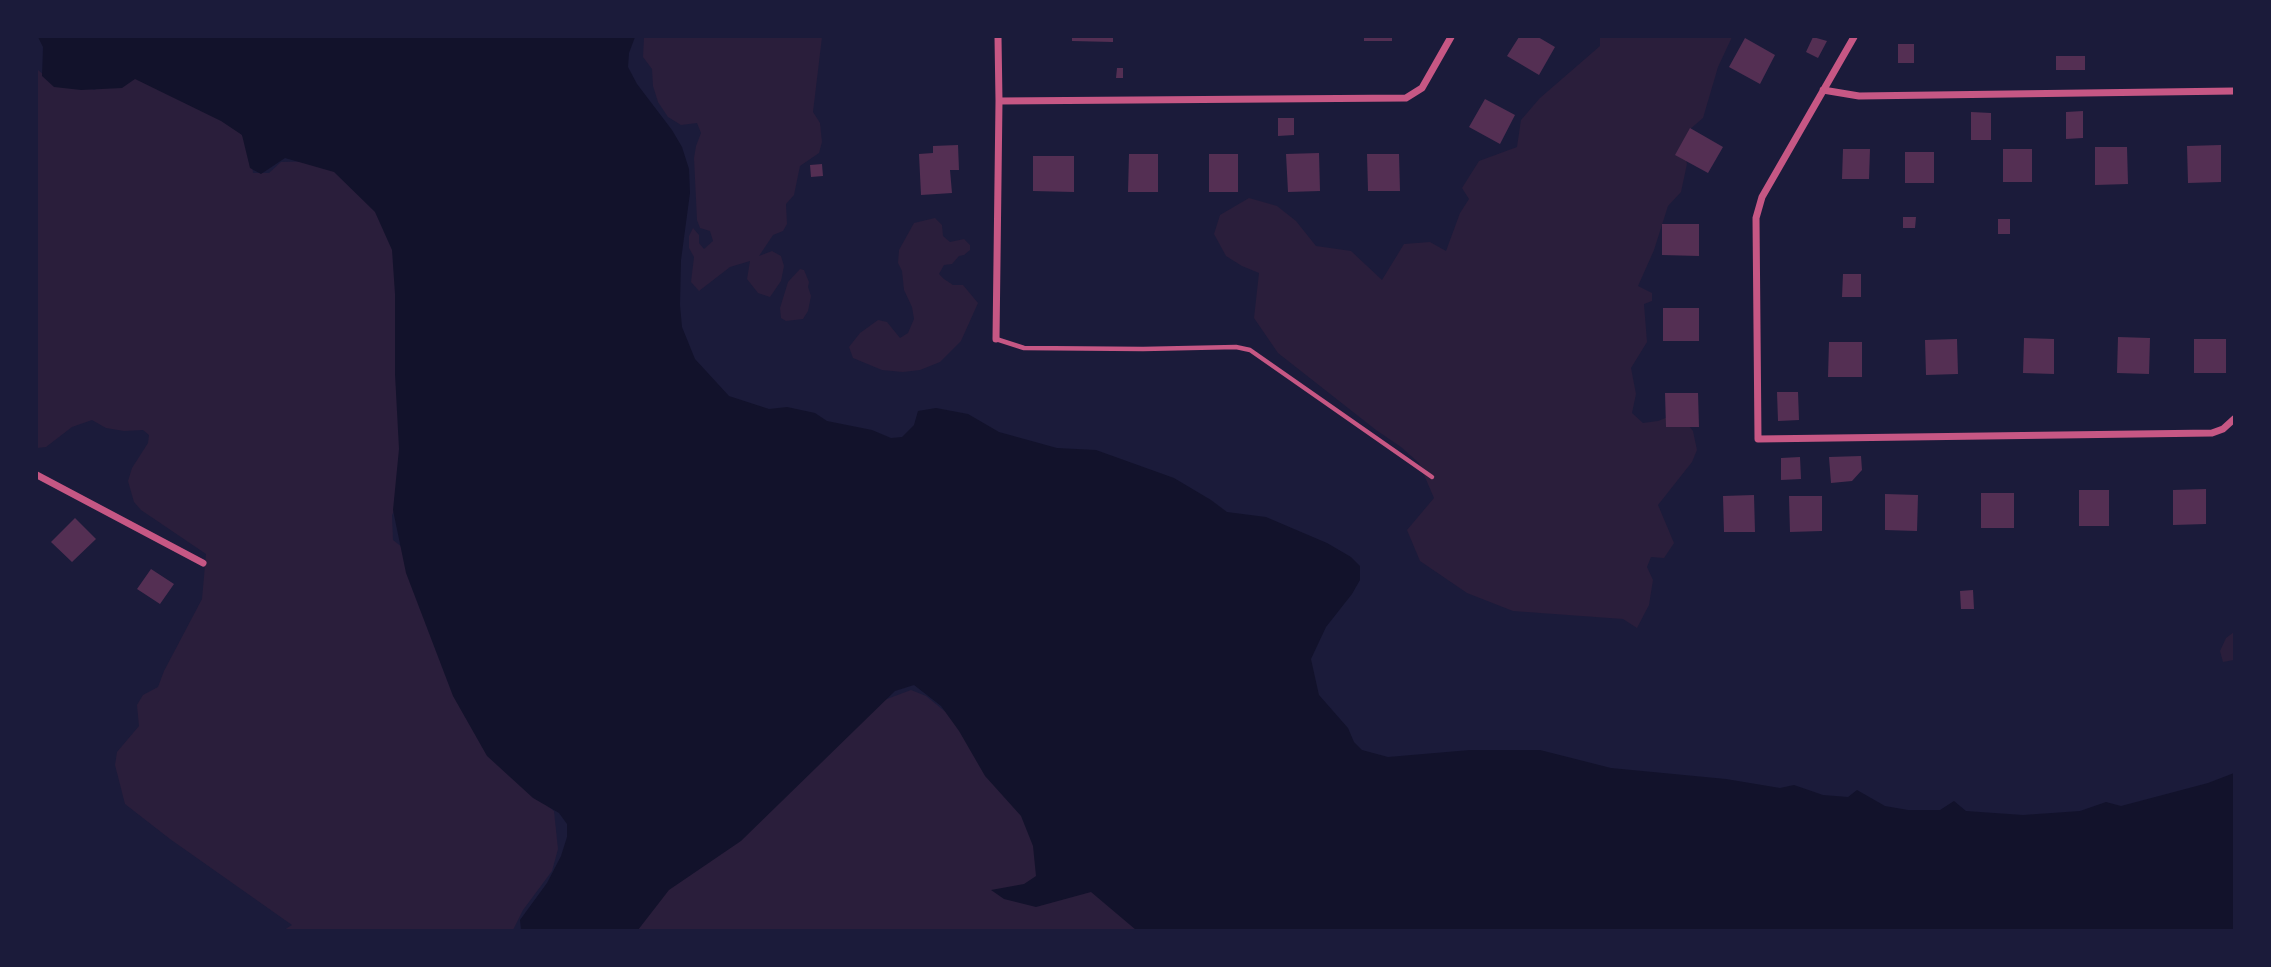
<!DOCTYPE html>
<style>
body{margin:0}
#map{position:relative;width:2271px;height:967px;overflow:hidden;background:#1b1b3a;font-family:Signika,sans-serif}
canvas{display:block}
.frame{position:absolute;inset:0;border:38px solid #1b1b3a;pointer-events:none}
</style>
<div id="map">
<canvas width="2271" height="967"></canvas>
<div class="frame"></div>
</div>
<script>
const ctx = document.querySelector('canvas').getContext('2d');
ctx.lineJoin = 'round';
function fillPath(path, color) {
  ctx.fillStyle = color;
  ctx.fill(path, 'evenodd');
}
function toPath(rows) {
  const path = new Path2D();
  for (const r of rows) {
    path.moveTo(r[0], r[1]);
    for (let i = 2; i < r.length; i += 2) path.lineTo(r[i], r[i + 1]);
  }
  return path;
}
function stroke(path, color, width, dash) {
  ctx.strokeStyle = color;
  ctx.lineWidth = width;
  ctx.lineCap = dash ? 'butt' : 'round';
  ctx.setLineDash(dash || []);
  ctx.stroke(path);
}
const green = toPath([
 [644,37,822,37,813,112,820,123,822,142,819,153,800,166,794,195,786,204,787,224,783,231,773,235,759,256,772,251,781,256,784,266,781,281,770,297,758,293,747,279,750,261,730,267,699,291,691,282,694,257,689,248,689,236,693,228,699,235,699,243,704,249,713,241,710,231,700,228,697,220,694,158,696,146,701,133,697,123,681,125,668,117,658,102,653,86,652,69,643,57],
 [1600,37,1732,37,1718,67,1703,118,1689,130,1684,150,1687,164,1681,192,1668,206,1654,250,1638,286,1652,293,1652,301,1644,304,1647,342,1631,368,1636,394,1632,413,1643,423,1658,421,1673,415,1684,420,1693,431,1697,450,1692,462,1658,505,1674,543,1664,558,1651,557,1647,567,1653,580,1649,605,1637,628,1623,619,1513,611,1467,593,1420,561,1407,530,1434,498,1419,463,1401,447,1376,430,1278,353,1254,318,1259,273,1242,266,1226,256,1214,234,1220,215,1249,198,1277,206,1296,221,1316,246,1351,251,1382,280,1404,244,1430,242,1446,251,1460,213,1469,199,1462,188,1479,161,1517,147,1521,120,1540,98,1600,46],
 [37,59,38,70,55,84,81,81,94,90,119,78,136,67,235,126,250,146,253,173,269,173,281,162,324,161,357,180,400,251,404,493,392,515,393,540,407,551,536,797,554,811,558,849,552,871,523,910,513,930,284,930,292,925,170,839,125,804,115,765,117,752,139,726,137,705,143,695,158,687,164,671,202,599,206,554,141,510,134,502,128,481,132,468,148,443,149,435,143,430,124,431,106,428,92,420,72,427,46,447,37,448],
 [935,218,942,225,943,236,950,242,964,239,970,245,970,250,964,255,959,256,952,264,944,265,939,274,944,279,953,285,963,285,978,303,961,341,940,362,920,370,903,372,882,370,853,358,849,347,860,333,878,320,887,322,900,338,908,333,914,319,912,307,904,290,902,271,898,263,899,250,914,223],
 [800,269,804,270,809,282,808,287,811,296,808,311,803,319,786,321,781,318,780,308,788,282],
 [2234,632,2234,660,2223,662,2220,651,2226,638],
 [911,690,926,696,953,718,1082,873,1168,930,629,930,660,889,863,708]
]);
const water = toPath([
 [38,37,635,37,629,53,628,67,637,84,672,130,682,147,689,169,690,193,681,260,680,305,682,327,695,359,729,396,769,409,787,407,815,413,827,421,872,430,891,438,902,437,914,425,918,411,936,408,968,414,999,432,1057,448,1096,450,1174,478,1211,500,1227,512,1266,517,1327,543,1351,557,1360,566,1360,580,1352,594,1326,627,1311,659,1319,695,1348,728,1354,742,1362,750,1388,757,1470,750,1540,750,1611,768,1726,779,1780,788,1794,785,1823,795,1848,797,1857,790,1885,806,1908,810,1940,810,1954,801,1966,811,2023,815,2080,811,2106,802,2121,806,2208,783,2234,773,2234,930,1136,930,1091,892,1036,907,1004,899,991,890,1024,884,1036,876,1033,846,1021,816,985,776,959,731,941,706,914,685,895,691,741,841,669,890,638,930,521,930,520,920,547,883,561,856,567,837,567,824,559,813,533,798,487,756,453,696,406,573,393,510,399,449,395,374,395,294,392,250,375,212,334,172,285,158,261,174,250,168,242,135,221,121,135,79,122,88,81,90,54,87,42,76,43,47]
]);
const building = toPath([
 [1072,37,1113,37,1113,42,1072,41],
 [1364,37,1392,37,1392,41,1364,41],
 [1519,37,1538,37,1555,47,1539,75,1507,56],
 [1813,37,1827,41,1818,58,1806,52],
 [1745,38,1775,55,1760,84,1729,67],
 [1898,44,1914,44,1914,63,1898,63],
 [2056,56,2085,56,2085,70,2056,70],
 [1117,68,1123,68,1123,78,1116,78],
 [1485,99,1515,115,1500,144,1469,127],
 [2083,111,2083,138,2066,139,2066,112],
 [1971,112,1991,113,1991,140,1971,140],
 [1278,118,1294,118,1294,135,1278,136],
 [1690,128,1723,147,1708,173,1675,155],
 [958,145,959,170,950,170,952,193,921,195,919,154,933,153,933,146],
 [2221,145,2221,182,2188,183,2187,146],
 [2095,147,2127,147,2128,184,2095,185],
 [1843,149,1870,149,1869,179,1842,179],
 [2003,149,2032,149,2032,182,2003,182],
 [1905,152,1934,152,1934,183,1905,183],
 [1319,153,1320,191,1288,192,1286,154],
 [1129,154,1158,154,1158,192,1128,192],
 [1209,154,1238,154,1238,192,1209,192],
 [1367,154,1399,154,1400,191,1368,191],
 [1033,156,1074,156,1074,192,1033,191],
 [822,164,823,176,811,177,810,165],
 [1903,217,1916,217,1915,228,1903,228],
 [1998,219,2010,219,2010,234,1998,234],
 [1662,224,1699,224,1699,256,1662,255],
 [1843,274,1861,274,1861,297,1842,297],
 [1663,308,1699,308,1699,341,1663,341],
 [2118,337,2150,338,2149,374,2117,373],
 [2024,338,2054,339,2054,374,2023,373],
 [1957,339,1958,374,1926,375,1925,340],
 [2194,339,2226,339,2226,373,2194,373],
 [1829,342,1862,342,1862,377,1828,377],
 [1777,392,1798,392,1799,420,1778,421],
 [1665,393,1698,393,1699,427,1666,427],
 [1861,456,1862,470,1852,481,1831,483,1829,457],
 [1800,457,1801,479,1781,480,1781,458],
 [2206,489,2206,524,2173,525,2173,490],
 [2079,490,2109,490,2109,526,2079,526],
 [1981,493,2014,493,2014,528,1981,528],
 [1885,494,1918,495,1917,531,1885,530],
 [1754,495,1755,532,1724,532,1723,496],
 [1789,496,1822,496,1822,531,1790,532],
 [75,518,96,539,72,562,51,542],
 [151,569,174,584,160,604,137,589],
 [1973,590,1974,609,1961,609,1960,591]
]);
const service = toPath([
 [996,339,1024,348,1143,349,1236,347,1250,350,1432,477]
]);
const minor = toPath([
 [1854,37,1762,197,1756,218,1758,439,2212,433,2223,429,2234,419],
 [1823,90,1859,96,2234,91],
 [999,101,1406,98,1422,88,1451,37],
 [996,339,999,101,998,37],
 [37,475,203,563]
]);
fillPath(green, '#2a1e3b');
fillPath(water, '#12122b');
fillPath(building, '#542f53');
stroke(service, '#c65784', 4.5);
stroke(minor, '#c65784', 7);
</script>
